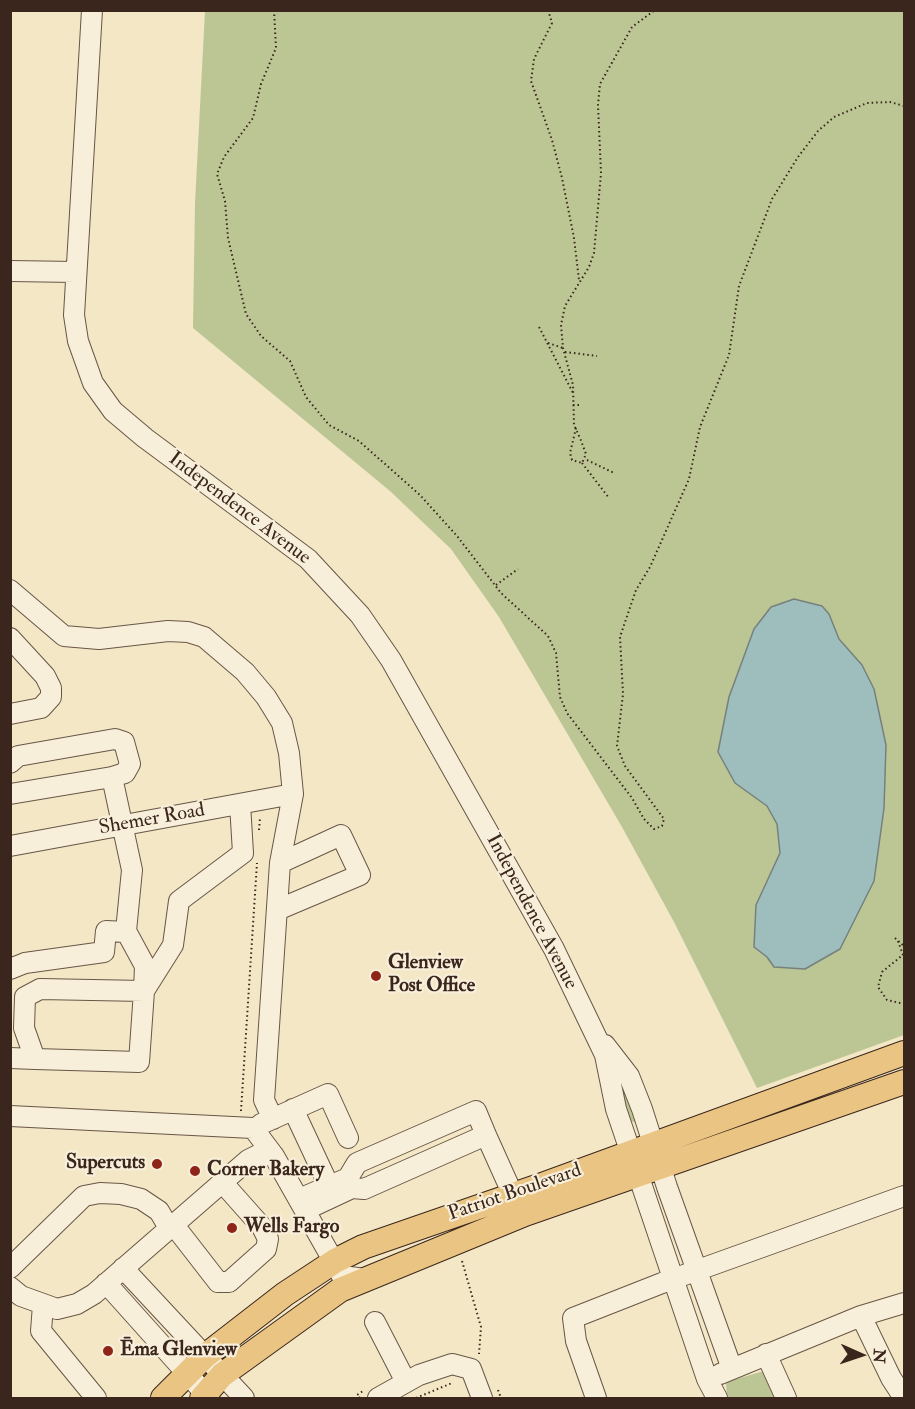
<!DOCTYPE html>
<meta charset="utf-8">
<style>
body{margin:0}
#map{position:relative;width:915px;height:1409px;overflow:hidden;background:#f4e7c6;font-family:"IM FELL Double Pica",serif}
canvas{display:block}
.frame{position:absolute;inset:0;border:12px solid #3a261c;pointer-events:none}
.north{position:absolute;left:831px;top:1325px;width:60px;height:60px;-webkit-text-stroke:4px #f8efda;paint-order:stroke;rotate:93deg;font-size:16px;font-weight:700;line-height:24px;text-align:center;color:#3a261c}
.north::after{content:'';display:block;margin:auto;width:21px;height:27px;background:#3a261c;clip-path:polygon(50% 0,100% 100%,50% 72%,0 100%)}
</style>
<div id="map">
<canvas width="915" height="1409"></canvas>
<div class="frame"></div>
<div class="north">N</div>
</div>
<script>
const ctx = document.querySelector('canvas').getContext('2d');
ctx.lineJoin = 'round';
function fillPath(path, color) {
  ctx.fillStyle = color;
  ctx.fill(path, 'evenodd');
}
function toPath(rows) {
  const path = new Path2D();
  for (const r of rows) {
    path.moveTo(r[0], r[1]);
    for (let i = 2; i < r.length; i += 2) path.lineTo(r[i], r[i + 1]);
  }
  return path;
}
function stroke(path, color, width, dash) {
  ctx.strokeStyle = color;
  ctx.lineWidth = width;
  ctx.lineCap = dash ? 'butt' : 'round';
  ctx.setLineDash(dash || []);
  ctx.stroke(path);
}
function drawText(font, color, halo, rows, align = 'center') {
  ctx.font = font + ' "IM FELL Double Pica",serif';
  ctx.lineWidth = 4.5;
  ctx.setLineDash([]);
  ctx.textBaseline = 'middle';
  ctx.strokeStyle = halo;
  ctx.fillStyle = color;
  for (const [text, x, y, turn = 0] of rows) {
    ctx.save();
    ctx.translate(x, y);
    ctx.rotate((+turn || 0) * Math.PI / 180);
    ctx.textAlign = isNaN(turn) ? turn : align;
    if (halo) ctx.strokeText(text, 0, 0);
    ctx.fillText(text, 0, 0);
    ctx.restore();
  }
}
const green = toPath([
 [205,11,904,11,904,1035,757,1088,674,922,622,827,499,617,451,549,390,491,193,328,195,203],
 [624,1074,639,1121,636,1123,629,1120,616,1077],
 [764,1371,781,1398,727,1398,726,1382]
]);
const water = toPath([
 [794,599,822,606,829,614,839,639,862,665,874,689,886,745,884,808,874,881,840,949,805,969,774,967,767,957,754,947,756,905,780,853,777,824,767,806,735,783,718,752,729,697,754,629,771,607,794,599]
]);
const path = toPath([
 [274,10,276,48,261,84,253,118,224,157,217,174,225,201,228,238,246,314,261,336,290,361,306,397,329,425,359,441,420,495,457,536,501,593,548,636,556,653,560,697,567,713,632,798,644,819,654,829,662,826,664,819,625,766,617,746,623,694,620,637,636,590,650,567,689,479,700,427,729,355,739,286,772,199,798,157,818,131,834,117,867,103,890,102,904,106],
 [548,10,552,23,534,59,531,81,552,140,562,178,574,238,579,280],
 [539,327,573,393],
 [548,343,563,348],
 [565,352,597,356],
 [573,405,582,405],
 [576,428,570,453,572,460,582,463,586,454,580,438,574,425,573,385,563,348,561,325,565,306,589,267,594,253,601,173,598,105,600,84,632,27,655,10],
 [587,460,614,473],
 [582,463,609,498],
 [496,585,518,569],
 [259,830,260,818],
 [895,938,904,946],
 [898,941,903,955],
 [904,954,882,972,878,987,887,1000,904,1004],
 [241,1111,257,863],
 [462,1261,481,1327,479,1354],
 [498,1390,501,1398],
 [360,1398,357,1395,363,1391],
 [416,1398,452,1383]
]);
const minor = toPath([
 [92,10,74,315,78,341,93,383,113,411,145,438,308,559,360,615,391,660,554,949,605,1055,616,1109,707,1379,717,1398],
 [10,271,76,272],
 [10,590,64,636,99,639,168,631,188,632,204,637,245,672,266,697,282,723,289,753,293,794,280,863,264,1100,273,1119],
 [10,638,45,676,51,688,51,697,41,708,10,714],
 [10,763,18,756,115,739,124,742,130,764,125,773,112,777],
 [10,794,112,777,132,870,126,931,145,966,144,991,40,989,25,997,24,1028,35,1059,139,1062,144,991,173,945,179,901,243,853,240,804],
 [10,846,293,794],
 [277,910,360,875,341,835,280,863],
 [10,969,25,963,104,952,106,931,126,932],
 [605,1045,629,1076,642,1109,667,1187,732,1369],
 [10,1058,35,1059],
 [293,1109,329,1186],
 [10,1116,253,1128,274,1156],
 [261,1124,328,1094,348,1138],
 [486,1135,513,1195],
 [299,1199,348,1178,357,1163,476,1111,486,1135,364,1189,352,1188,305,1210],
 [173,1224,218,1282,229,1282,266,1249,268,1239,262,1227,222,1182],
 [10,1268,84,1196,100,1193,121,1194,141,1199,159,1211,169,1228],
 [123,1268,244,1398],
 [106,1283,209,1398],
 [10,1287,21,1296,57,1309,77,1304,94,1294,248,1160,260,1154,274,1156,342,1276,365,1279],
 [43,1305,41,1331,96,1398],
 [861,1316,891,1378,904,1398],
 [375,1322,406,1382],
 [766,1354,786,1398],
 [720,1374,861,1316,904,1303],
 [378,1398,419,1375,452,1364,471,1369,482,1398],
 [596,1398,576,1341,573,1318,662,1283,904,1196]
]);
const major = toPath([
 [163,1398,205,1356,285,1294,335,1261,363,1247,542,1185,904,1053],
 [202,1398,222,1375,340,1290,525,1214,904,1082]
]);
const markers = [
 [376,976,6,"#8f2418"],
 [157,1164,6,"#8f2418"],
 [195,1171,6,"#8f2418"],
 [232,1228,6,"#8f2418"],
 [108,1351,6,"#8f2418"]
];
const streetNames = [
 ["Independence Avenue",239,509,37],
 ["Shemer Road",152,820,-10],
 ["Independence Avenue",531,912,62],
 ["Patriot Boulevard",515,1193,-19]
];
const poiNames = [
 ["Glenview",388,964],
 ["Post Office",388,987],
 ["Supercuts",145,1164,"right"],
 ["Corner Bakery",207,1171],
 ["Wells Fargo",244,1228],
 ["Ēma Glenview",120,1351]
];
fillPath(green, '#bcc594');
fillPath(water, '#9ebebd');
stroke(water, '#76817d', 1.5);
stroke(minor, '#685646', 22);
stroke(major, '#3a261c', 26);
stroke(path, '#3a261c', 2, [1.5, 3]);
stroke(minor, '#f8efda', 20);
stroke(major, '#eac483', 24);
for (const [x, y, r, color] of markers) {
  const dot = new Path2D();
  dot.arc(x, y, r, 0, 2 * Math.PI);
  ctx.fillStyle = color;
  ctx.fill(dot);
  stroke(dot, '#f8efda', 2);
}
drawText('20px', '#3a261c', '#f8efda', streetNames);
drawText('bold 20px', '#3a261c', '#f8efda', poiNames, 'left');
</script>
